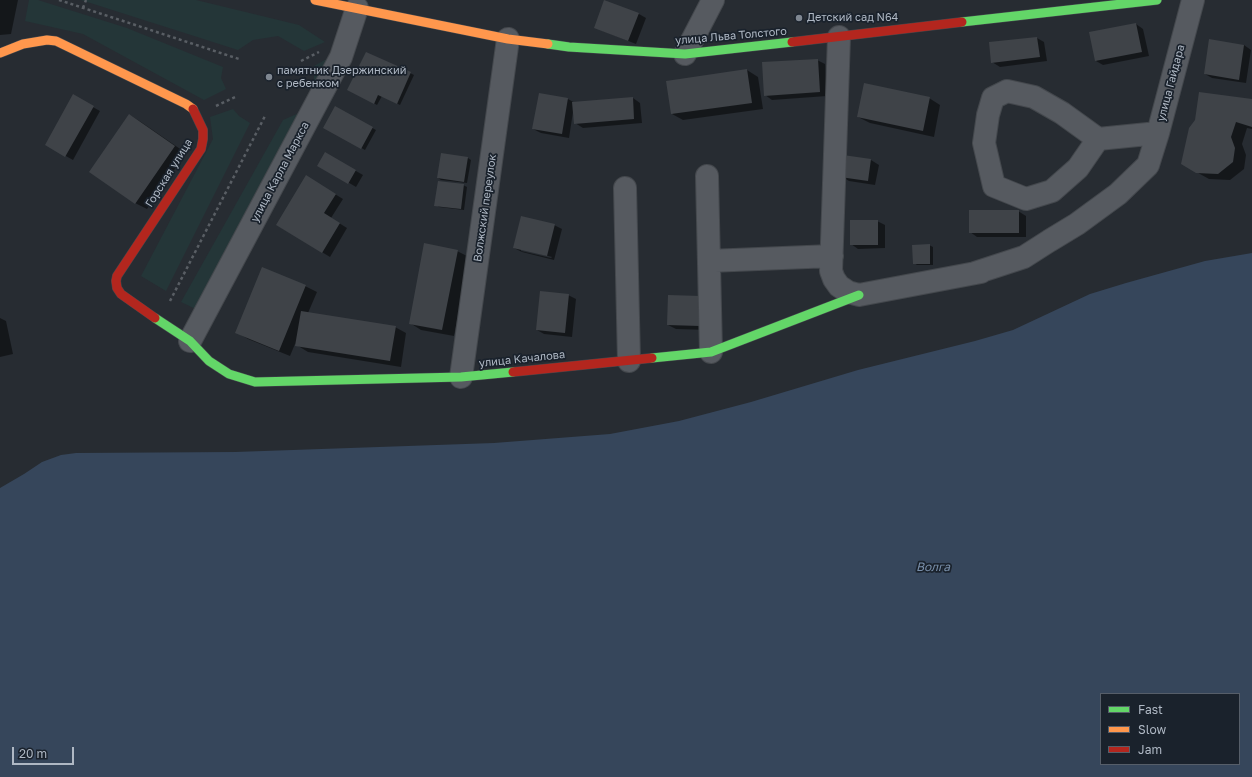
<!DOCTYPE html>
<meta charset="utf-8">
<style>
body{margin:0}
#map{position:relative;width:1252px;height:777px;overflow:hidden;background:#272c32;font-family:"Golos Text",sans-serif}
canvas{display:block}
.legend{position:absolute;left:1100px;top:693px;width:140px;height:72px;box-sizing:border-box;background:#1a222c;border:1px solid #565e69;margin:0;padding:5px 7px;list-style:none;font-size:12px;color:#afb8c4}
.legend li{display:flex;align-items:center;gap:8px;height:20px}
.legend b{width:20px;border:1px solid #565e69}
.scale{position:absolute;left:12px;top:747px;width:62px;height:18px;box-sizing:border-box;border:2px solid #afb8c4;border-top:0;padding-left:5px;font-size:12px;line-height:14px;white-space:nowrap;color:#afb8c4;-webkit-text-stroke:3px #1a222c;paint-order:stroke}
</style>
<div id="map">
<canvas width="1252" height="777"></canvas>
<ul class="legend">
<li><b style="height:5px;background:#63d668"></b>Fast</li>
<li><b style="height:5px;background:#ff974d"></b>Slow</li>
<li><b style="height:5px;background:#b3261e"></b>Jam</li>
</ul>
<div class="scale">20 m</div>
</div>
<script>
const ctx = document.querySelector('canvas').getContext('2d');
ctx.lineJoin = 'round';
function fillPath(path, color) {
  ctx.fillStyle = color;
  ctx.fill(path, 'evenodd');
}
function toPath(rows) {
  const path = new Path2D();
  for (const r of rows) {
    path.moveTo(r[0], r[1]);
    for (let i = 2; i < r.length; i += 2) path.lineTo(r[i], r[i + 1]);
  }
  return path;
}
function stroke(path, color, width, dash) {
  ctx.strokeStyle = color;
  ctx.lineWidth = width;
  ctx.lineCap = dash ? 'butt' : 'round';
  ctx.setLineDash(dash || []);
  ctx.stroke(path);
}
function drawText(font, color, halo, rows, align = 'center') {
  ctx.font = font + ' "Golos Text",sans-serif';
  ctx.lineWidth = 3.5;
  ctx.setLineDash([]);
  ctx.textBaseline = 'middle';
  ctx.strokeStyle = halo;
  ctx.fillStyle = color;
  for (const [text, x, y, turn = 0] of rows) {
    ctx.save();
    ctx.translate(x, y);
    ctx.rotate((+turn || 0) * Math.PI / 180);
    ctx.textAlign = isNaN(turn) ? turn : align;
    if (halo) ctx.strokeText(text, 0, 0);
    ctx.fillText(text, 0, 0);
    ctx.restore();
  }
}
const green = toPath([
 [29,0,38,0,127,28,223,67,221,78,226,89,204,100,83,34,25,21],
 [81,0,196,0,299,25,325,42,304,51,278,36,253,40,238,50],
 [332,56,339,73,210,314,200,311,181,302,283,120,299,113,312,101,314,84,314,66],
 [233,109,239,116,250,123,166,291,141,276,213,139,210,117]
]);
const water = toPath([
 [1252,253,1252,777,0,777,0,488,24,474,42,462,61,455,76,453,235,452,494,443,610,434,679,421,751,402,858,370,975,341,1013,330,1090,294,1126,283,1205,261],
 [1101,694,1239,694,1239,764,1101,764]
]);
const shadow = toPath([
 [0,0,18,0,11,34,0,35],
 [639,14,646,18,636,44,603,31,595,27],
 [1136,24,1143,29,1149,56,1103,65,1096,61],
 [1037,38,1044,42,1047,61,1000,67,992,62],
 [1244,45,1251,50,1246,83,1212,78,1205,74],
 [817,60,825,64,827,96,772,100,765,95],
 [747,70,758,77,763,109,683,120,672,114],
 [410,73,414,75,400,105,382,96,377,105,348,89],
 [73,96,100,111,73,160,46,145],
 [633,98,640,103,642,123,583,128,575,123,573,112,569,138,541,133,533,129,568,99,575,103],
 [929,98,940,105,934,137,870,123,858,117],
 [1252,101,1252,129,1247,128,1242,144,1246,155,1244,169,1230,180,1209,179,1182,164],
 [336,108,376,130,365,150,325,128],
 [130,115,141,122,186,153,147,209,135,203],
 [326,154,363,175,356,187,319,165],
 [844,156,871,160,879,165,875,185,849,181,841,176],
 [468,158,471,160,467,183,441,180,438,178],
 [307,177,343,199,331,218,347,228,330,257,277,225],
 [463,185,467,187,464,210,439,207,436,205],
 [1018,211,1026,216,1026,237,977,237,970,232],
 [877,221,885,225,885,248,858,249,851,244],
 [554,225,562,229,554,260,522,252,514,248],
 [521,249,552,257,551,258,521,251],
 [929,245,933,247,933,265,917,265,914,263],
 [457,251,469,257,454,336,421,330,410,323],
 [305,286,317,292,308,313,395,327,406,333,401,367,308,352,295,344,290,356,248,339,236,332],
 [568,295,576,299,572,337,544,334,537,330],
 [709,302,708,330,676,329,668,325],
 [0,318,6,321,13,354,0,357]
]);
const building = toPath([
 [604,0,639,13,628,41,594,28],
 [1136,23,1142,52,1095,61,1089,32],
 [1037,37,1040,57,991,63,989,42],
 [1209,39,1244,45,1239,80,1204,74],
 [366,52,411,72,397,104,378,95,374,104,347,90],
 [818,59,820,92,764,96,762,62],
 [747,69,752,103,671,114,666,81],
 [864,83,930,97,923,131,857,117],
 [1199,92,1252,99,1252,127,1236,122,1231,137,1235,148,1233,162,1218,174,1196,173,1181,164,1189,128,1195,120],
 [539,93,568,98,562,134,532,129],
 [73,94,94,106,65,157,45,145],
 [633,97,634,119,574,124,572,102],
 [335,106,373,127,361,149,323,128],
 [129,114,175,146,135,204,89,172],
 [325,152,356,170,348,184,317,166],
 [441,153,468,157,464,182,437,178],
 [843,155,871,159,868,181,840,177],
 [306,175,336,194,324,213,340,223,322,253,276,225],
 [438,181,464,184,461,209,434,206],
 [969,210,1019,210,1019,233,969,233],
 [521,216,555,224,547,256,513,248],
 [850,220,878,220,878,245,850,245],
 [424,243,458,250,442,330,409,324],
 [930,244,930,264,913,264,912,245],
 [262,267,306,285,279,351,235,333],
 [540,291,569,294,565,333,536,330],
 [668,295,701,296,700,326,667,325],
 [301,311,396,326,390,361,295,346]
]);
const path = toPath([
 [59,0,239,59],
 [83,8,86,0],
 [301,61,319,52],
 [216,106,235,97],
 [170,301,265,116]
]);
const street = toPath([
 [839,37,831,271,834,279,839,286,848,292,859,295,981,272],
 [685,54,713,0],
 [1098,139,1078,168,1052,191,1026,199,994,186,984,143,988,115,993,98,1007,91,1034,97,1062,113,1098,139,1158,133],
 [707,176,711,352],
 [625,188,629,361],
 [709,261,832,256],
 [975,273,1024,257,1049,241,1077,224,1118,194,1148,165,1158,133,1193,0],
 [190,341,341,57,357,8],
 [461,377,508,39]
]);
const fast = toPath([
 [962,22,1157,0],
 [548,44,569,47,685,54,792,42],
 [155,318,190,341,209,361,229,374,255,382,461,377,513,372],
 [652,358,711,352,859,295]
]);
const slow = toPath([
 [315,0,508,39,548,44],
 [0,53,23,44,47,40,56,41,186,104,193,109]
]);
const jam = toPath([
 [792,42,962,22],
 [155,318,121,294,117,288,116,281,117,276,201,149,203,139,203,130,193,109],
 [513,372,652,358]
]);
const markers = [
 [799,18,4,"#7f8791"],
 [269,77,4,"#7f8791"]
];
const poiNames = [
 ["Детский сад N64",807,18],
 ["памятник Дзержинский",277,71],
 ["с ребенком",277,84]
];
const streetNames = [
 ["улица Льва Толстого",731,36,-5],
 ["улица Гайдара",1171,83,-75],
 ["улица Карла Маркса",280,172,-62],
 ["Горская улица",169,173,-58],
 ["Волжский переулок",485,208,-82],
 ["улица Качалова",522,359,-6]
];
const waterNames = [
 ["Волга",933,567]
];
fillPath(green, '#243638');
fillPath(water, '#36465b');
fillPath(shadow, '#0007');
fillPath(building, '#3f4348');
stroke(street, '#44484d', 24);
stroke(fast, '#44484d', 10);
stroke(slow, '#44484d', 10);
stroke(jam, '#44484d', 10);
stroke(path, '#595e64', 2.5, [3, 3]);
stroke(street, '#565a60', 22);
stroke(fast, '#63d668', 9);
stroke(slow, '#ff974d', 9);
stroke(jam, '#b3261e', 9);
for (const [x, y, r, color] of markers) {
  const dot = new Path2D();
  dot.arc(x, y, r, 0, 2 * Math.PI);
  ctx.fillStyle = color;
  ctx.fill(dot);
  stroke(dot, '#1a222c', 1.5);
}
drawText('11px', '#afb8c4', '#1a222c', poiNames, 'left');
drawText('11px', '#afb8c4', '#1a222c', streetNames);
drawText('italic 12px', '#798faa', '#1a222c', waterNames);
</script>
